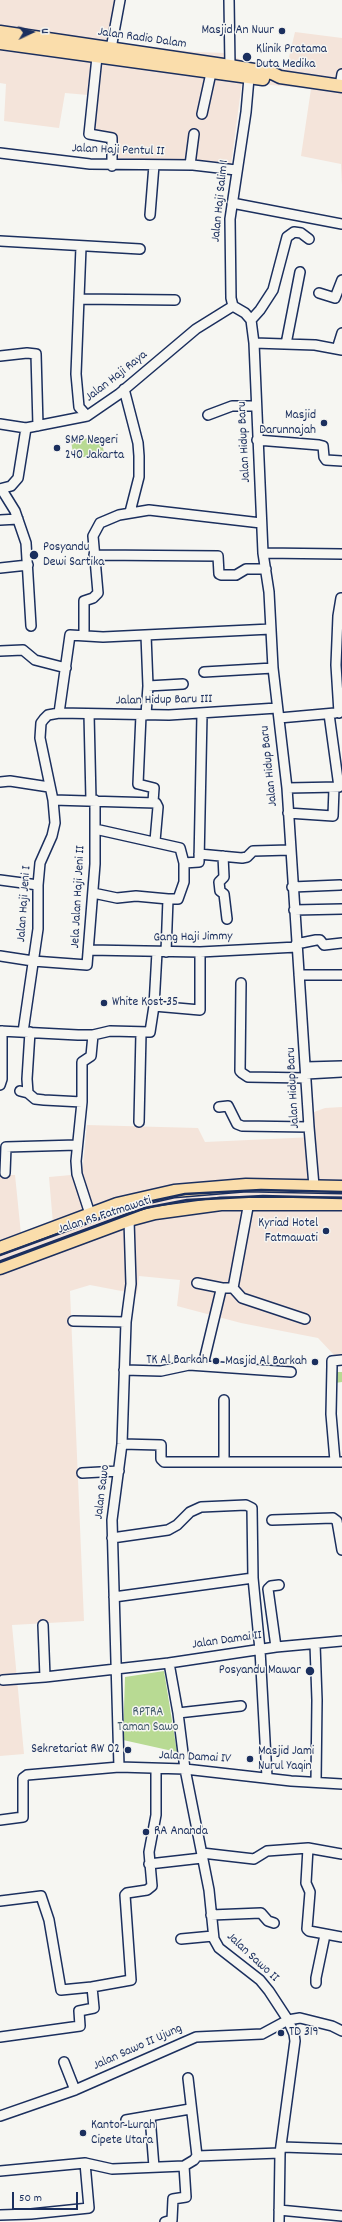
<!DOCTYPE html>
<style>
body{margin:0}
#map{position:relative;width:342px;height:2222px;overflow:hidden;background:#f6f6f2;font-family:Dekko,sans-serif}
canvas{display:block}
.north{position:absolute;left:12px;top:12px;width:40px;height:40px;-webkit-text-stroke:3px #f6f6f2;paint-order:stroke;rotate:86deg;font-size:11px;font-weight:700;line-height:16px;text-align:center;color:#1b2f5e}
.north::after{content:'';display:block;margin:auto;width:14px;height:18px;background:#1b2f5e;clip-path:polygon(50% 0,100% 100%,50% 72%,0 100%)}
.scale{position:absolute;left:12px;top:2192px;width:66px;height:18px;box-sizing:border-box;border:2px solid #1b2f5e;border-top:0;padding-left:5px;font-size:12px;line-height:14px;white-space:nowrap;color:#1b2f5e;-webkit-text-stroke:3px #f6f6f2;paint-order:stroke}
</style>
<div id="map">
<canvas width="342" height="2222"></canvas>
<div class="north">U</div>
<div class="scale">50 m</div>
</div>
<script>
const ctx = document.querySelector('canvas').getContext('2d');
ctx.lineJoin = 'round';
function fillPath(path, color) {
  ctx.fillStyle = color;
  ctx.fill(path, 'evenodd');
}
function toPath(rows) {
  const path = new Path2D();
  for (const r of rows) {
    path.moveTo(r[0], r[1]);
    for (let i = 2; i < r.length; i += 2) path.lineTo(r[i], r[i + 1]);
  }
  return path;
}
function stroke(path, color, width, dash) {
  ctx.strokeStyle = color;
  ctx.lineWidth = width;
  ctx.lineCap = dash ? 'butt' : 'round';
  ctx.setLineDash(dash || []);
  ctx.stroke(path);
}
function drawText(font, color, halo, rows, align = 'center') {
  ctx.font = font + ' Dekko,sans-serif';
  ctx.lineWidth = 3;
  ctx.setLineDash([]);
  ctx.textBaseline = 'middle';
  ctx.strokeStyle = halo;
  ctx.fillStyle = color;
  for (const [text, x, y, turn = 0] of rows) {
    ctx.save();
    ctx.translate(x, y);
    ctx.rotate((+turn || 0) * Math.PI / 180);
    ctx.textAlign = isNaN(turn) ? turn : align;
    if (halo) ctx.strokeText(text, 0, 0);
    ctx.fillText(text, 0, 0);
    ctx.restore();
  }
}
const built = toPath([
 [0,0,121,0,114,42,195,52,226,53,239,59,286,69,295,32,342,38,342,185,341,164,301,156,311,89,242,82,231,165,109,164,112,141,85,136,88,95,65,93,59,128,4,121,6,84,0,83],
 [342,1107,342,1355,335,1356,318,1338,241,1323,177,1306,180,1280,139,1276,137,1294,90,1285,70,1291,84,1621,12,1625,24,1754,0,1756,0,1175,15,1175,21,1234,53,1224,49,1177,82,1174,87,1125,198,1128,205,1142,314,1137,314,1112,325,1108]
]);
const green = toPath([
 [101,436,104,453,74,459,71,441],
 [334,1372,342,1372,342,1382,335,1383],
 [164,1671,177,1752,123,1740,125,1677]
]);
const minor = toPath([
 [229,0,230,66],
 [110,54,120,0],
 [97,57,89,134,112,138,112,166],
 [249,78,246,112,230,219,231,298,233,306,245,313,251,320,254,343,263,553,269,592,273,668,287,788,309,1127,314,1186],
 [340,86,342,74],
 [202,114,211,73],
 [0,153,90,164,193,165,236,170],
 [190,165,194,134],
 [232,203,342,224],
 [150,215,154,165],
 [0,241,140,249],
 [81,247,76,374,79,407,87,416],
 [319,293,335,298,342,280],
 [79,299,175,300],
 [251,320,260,310,273,290,287,237,294,232,301,233,309,239],
 [254,343,315,345,342,350],
 [286,344,300,272],
 [337,349,342,333],
 [0,356,27,353,36,354,38,426],
 [124,389,138,443,139,456,139,477,130,512],
 [208,415,232,406,256,406],
 [0,424,26,428,87,416,119,394,196,329,233,306],
 [257,440,319,445,323,446,324,457,326,460,342,461],
 [0,489,11,486,18,478,26,428],
 [2,490,15,511,26,543,31,626],
 [0,520,18,519],
 [263,553,342,554],
 [94,555,218,556,219,574,221,575,236,575,246,569,266,569],
 [0,568,28,565],
 [84,635,84,601,93,598,98,593,93,536,100,523,119,515,149,510,261,523],
 [146,635,148,686,146,715],
 [0,651,23,650,35,660,66,668],
 [204,672,273,668],
 [148,686,183,684],
 [59,713,70,635,103,637,271,629],
 [339,713,336,665,338,616,341,598],
 [89,714,91,800],
 [329,714,339,787],
 [141,715,138,784,154,788,153,802],
 [279,718,335,713],
 [0,782,10,781,49,787],
 [287,788,339,787],
 [53,800,156,803,158,807,155,841],
 [288,813,333,816,334,788],
 [95,829,180,848,184,863,184,882,178,899,168,899,166,952],
 [199,854,242,858,247,857,253,851,290,850],
 [223,856,224,877,219,882,220,891,224,894,227,919],
 [184,863,199,862,202,714],
 [0,880,38,885],
 [292,887,340,885],
 [93,893,117,898,136,896,168,899],
 [294,910,342,909],
 [296,944,316,940,320,940,324,945,342,943],
 [89,950,200,952,297,947],
 [0,956,33,961,87,965,95,864,95,800],
 [299,975,342,975],
 [241,983,240,1071,242,1073,248,1077,306,1078],
 [154,1006,200,1010,200,952],
 [0,1031,78,1035,93,1035,110,1031,150,1032,154,1006,157,952],
 [23,1032,38,929,38,885,40,863,52,836,55,823,53,800,40,738,41,723,44,719,48,715,59,713,169,715,277,708],
 [306,1067,342,1066],
 [306,1074,342,1072],
 [0,1085,2,1079,2,1031],
 [20,1091,28,1093,35,1099,44,1100,82,1102],
 [28,1093,27,1079,30,1032],
 [219,1107,228,1106,237,1124,242,1126,309,1127],
 [139,1122,141,1033],
 [5,1173,6,1147,77,1145],
 [90,1214,77,1174,76,1161,82,1102,82,1062,91,1056,93,1035],
 [197,1283,222,1288],
 [233,1288,249,1202],
 [233,1288,242,1298,305,1319],
 [73,1321,126,1322],
 [203,1365,221,1290,224,1288,233,1288],
 [124,1370,161,1371,189,1365,291,1372],
 [122,1444,161,1445,161,1459,164,1462,342,1462],
 [224,1461,224,1400],
 [335,1461,331,1414,332,1366,332,1361,342,1360],
 [82,1473,119,1471],
 [272,1520,333,1518,337,1521,342,1550],
 [112,1538,168,1530,177,1525,190,1512,201,1507,246,1505,252,1508,253,1578,260,1650,267,1777],
 [114,1597,253,1578],
 [43,1625,45,1677],
 [315,1644,317,1700,316,1782],
 [276,1647,268,1589,271,1586,279,1585],
 [169,1663,178,1713,185,1769,209,1890,214,1939,219,1948,260,1980,269,1991,288,2020,294,2034,295,2041,280,2153,279,2222],
 [3,1680,45,1677,169,1663,276,1647,342,1641],
 [178,1713,241,1706],
 [119,1767,112,1520,122,1444,126,1322,131,1284,129,1220],
 [0,1820,23,1817,23,1778,27,1775,119,1767,185,1769,291,1781,342,1784],
 [308,1848,306,1883,310,1892,307,1929,309,1931,342,1937],
 [202,1853,254,1859,267,1851,308,1848,342,1854],
 [149,1864,202,1858],
 [0,1901,41,1896,49,1920,61,1990,92,1987],
 [211,1915,261,1913,268,1921,274,1923],
 [181,1939,213,1936],
 [316,1983,316,1978,325,1935],
 [0,2037,80,2026,79,2011,94,2008,92,1987,131,1980,125,1895,127,1893,147,1890,152,1886,149,1852,156,1815,156,1769],
 [64,2062,75,2090],
 [188,2078,197,2156],
 [0,2116,75,2090,196,2037,262,2034,288,2020,300,2018,332,2026,342,2031],
 [150,2116,154,2167],
 [126,2120,190,2109],
 [282,2147,342,2149],
 [0,2171,85,2163,112,2169,184,2166,194,2160,197,2156,280,2153],
 [279,2210,342,2216],
 [0,2215,31,2214,89,2208,85,2163],
 [165,2222,172,2220,173,2199,186,2197,184,2166]
]);
const major = toPath([
 [0,32,230,66,272,73,280,77,342,86],
 [0,43,263,79],
 [0,1248,117,1204,174,1191,246,1185,342,1187],
 [0,1268,129,1220,155,1213,221,1204,342,1204]
]);
const rail = toPath([
 [0,1255,143,1203,185,1194,261,1190,342,1192],
 [0,1262,145,1208,187,1200,263,1196,342,1198]
]);
const markers = [
 [282,31,4,"#1b2f5e"],
 [247,57,5,"#1b2f5e"],
 [324,423,4,"#1b2f5e"],
 [57,448,4,"#1b2f5e"],
 [34,555,5,"#1b2f5e"],
 [104,1003,4,"#1b2f5e"],
 [326,1231,4,"#1b2f5e"],
 [216,1361,4,"#1b2f5e"],
 [315,1362,4,"#1b2f5e"],
 [310,1671,5,"#1b2f5e"],
 [128,1750,4,"#1b2f5e"],
 [250,1759,4,"#1b2f5e"],
 [146,1832,4,"#1b2f5e"],
 [281,2033,4,"#1b2f5e"],
 [83,2133,4,"#1b2f5e"]
];
const poiNames = [
 ["Masjid An Nuur",274,31,"right"],
 ["Klinik Pratama",256,50],
 ["Duta Medika",256,65],
 ["Masjid",316,416,"right"],
 ["Darunnajah",316,431,"right"],
 ["SMP Negeri",65,441],
 ["240 Jakarta",65,456],
 ["Posyandu",43,548],
 ["Dewi Sartika",43,563],
 ["White Kost 35",112,1003],
 ["Kyriad Hotel",318,1224,"right"],
 ["Fatmawati",318,1239,"right"],
 ["TK Al Barkah",208,1361,"right"],
 ["Masjid Al Barkah",307,1362,"right"],
 ["Posyandu Mawar",301,1671,"right"],
 ["Sekretariat RW 02",120,1750,"right"],
 ["Masjid Jami",258,1752],
 ["Nurul Yaqin",258,1767],
 ["RA Ananda",154,1832],
 ["TD 319",289,2033],
 ["Kantor Lurah",91,2126],
 ["Cipete Utara",91,2141]
];
const streetNames = [
 ["Jalan Radio Dalam",142,39,8],
 ["Jalan Haji Pentul II",118,151,2],
 ["Jalan Haji Salim 1",221,201,-84],
 ["Jalan Haji Raya",117,377,-38],
 ["Jalan Hidup Baru",245,442,-93],
 ["Jalan Hidup Baru III",164,701,-1],
 ["Jalan Hidup Baru",270,766,-96],
 ["Jela Jalan Haji Jeni II",79,897,-87],
 ["Jalan Haji Jeni I",25,904,-86],
 ["Gang Haji Jimmy",193,938,-1],
 ["Jalan Hidup Baru",294,1088,-93],
 ["Jalan RS Fatmawati",105,1216,-18],
 ["Jalan Sawo",103,1492,-83],
 ["Jalan Damai II",227,1641,-8],
 ["Jalan Damai IV",195,1758,3],
 ["Jalan Sawo II",252,1958,43],
 ["Jalan Sawo II Ujung",138,2048,-24]
];
const parkNames = [
 ["RPTRA",148,1713],
 ["Taman Sawo",148,1728]
];
fillPath(built, '#f4e4da');
fillPath(green, '#b8da93');
stroke(minor, '#1b2f5e', 12);
stroke(major, '#1b2f5e', 15);
stroke(minor, '#f6f6f2', 9);
stroke(major, '#faddab', 12);
stroke(rail, '#1b2f5e', 2.5);
for (const [x, y, r, color] of markers) {
  const dot = new Path2D();
  dot.arc(x, y, r, 0, 2 * Math.PI);
  ctx.fillStyle = color;
  ctx.fill(dot);
  stroke(dot, '#f6f6f2', 1.5);
}
drawText('13px', '#1b2f5e', '#f6f6f2', poiNames, 'left');
drawText('13px', '#1b2f5e', '#f6f6f2', streetNames);
drawText('13px', '#425a6b', '#f6f6f2', parkNames);
</script>
